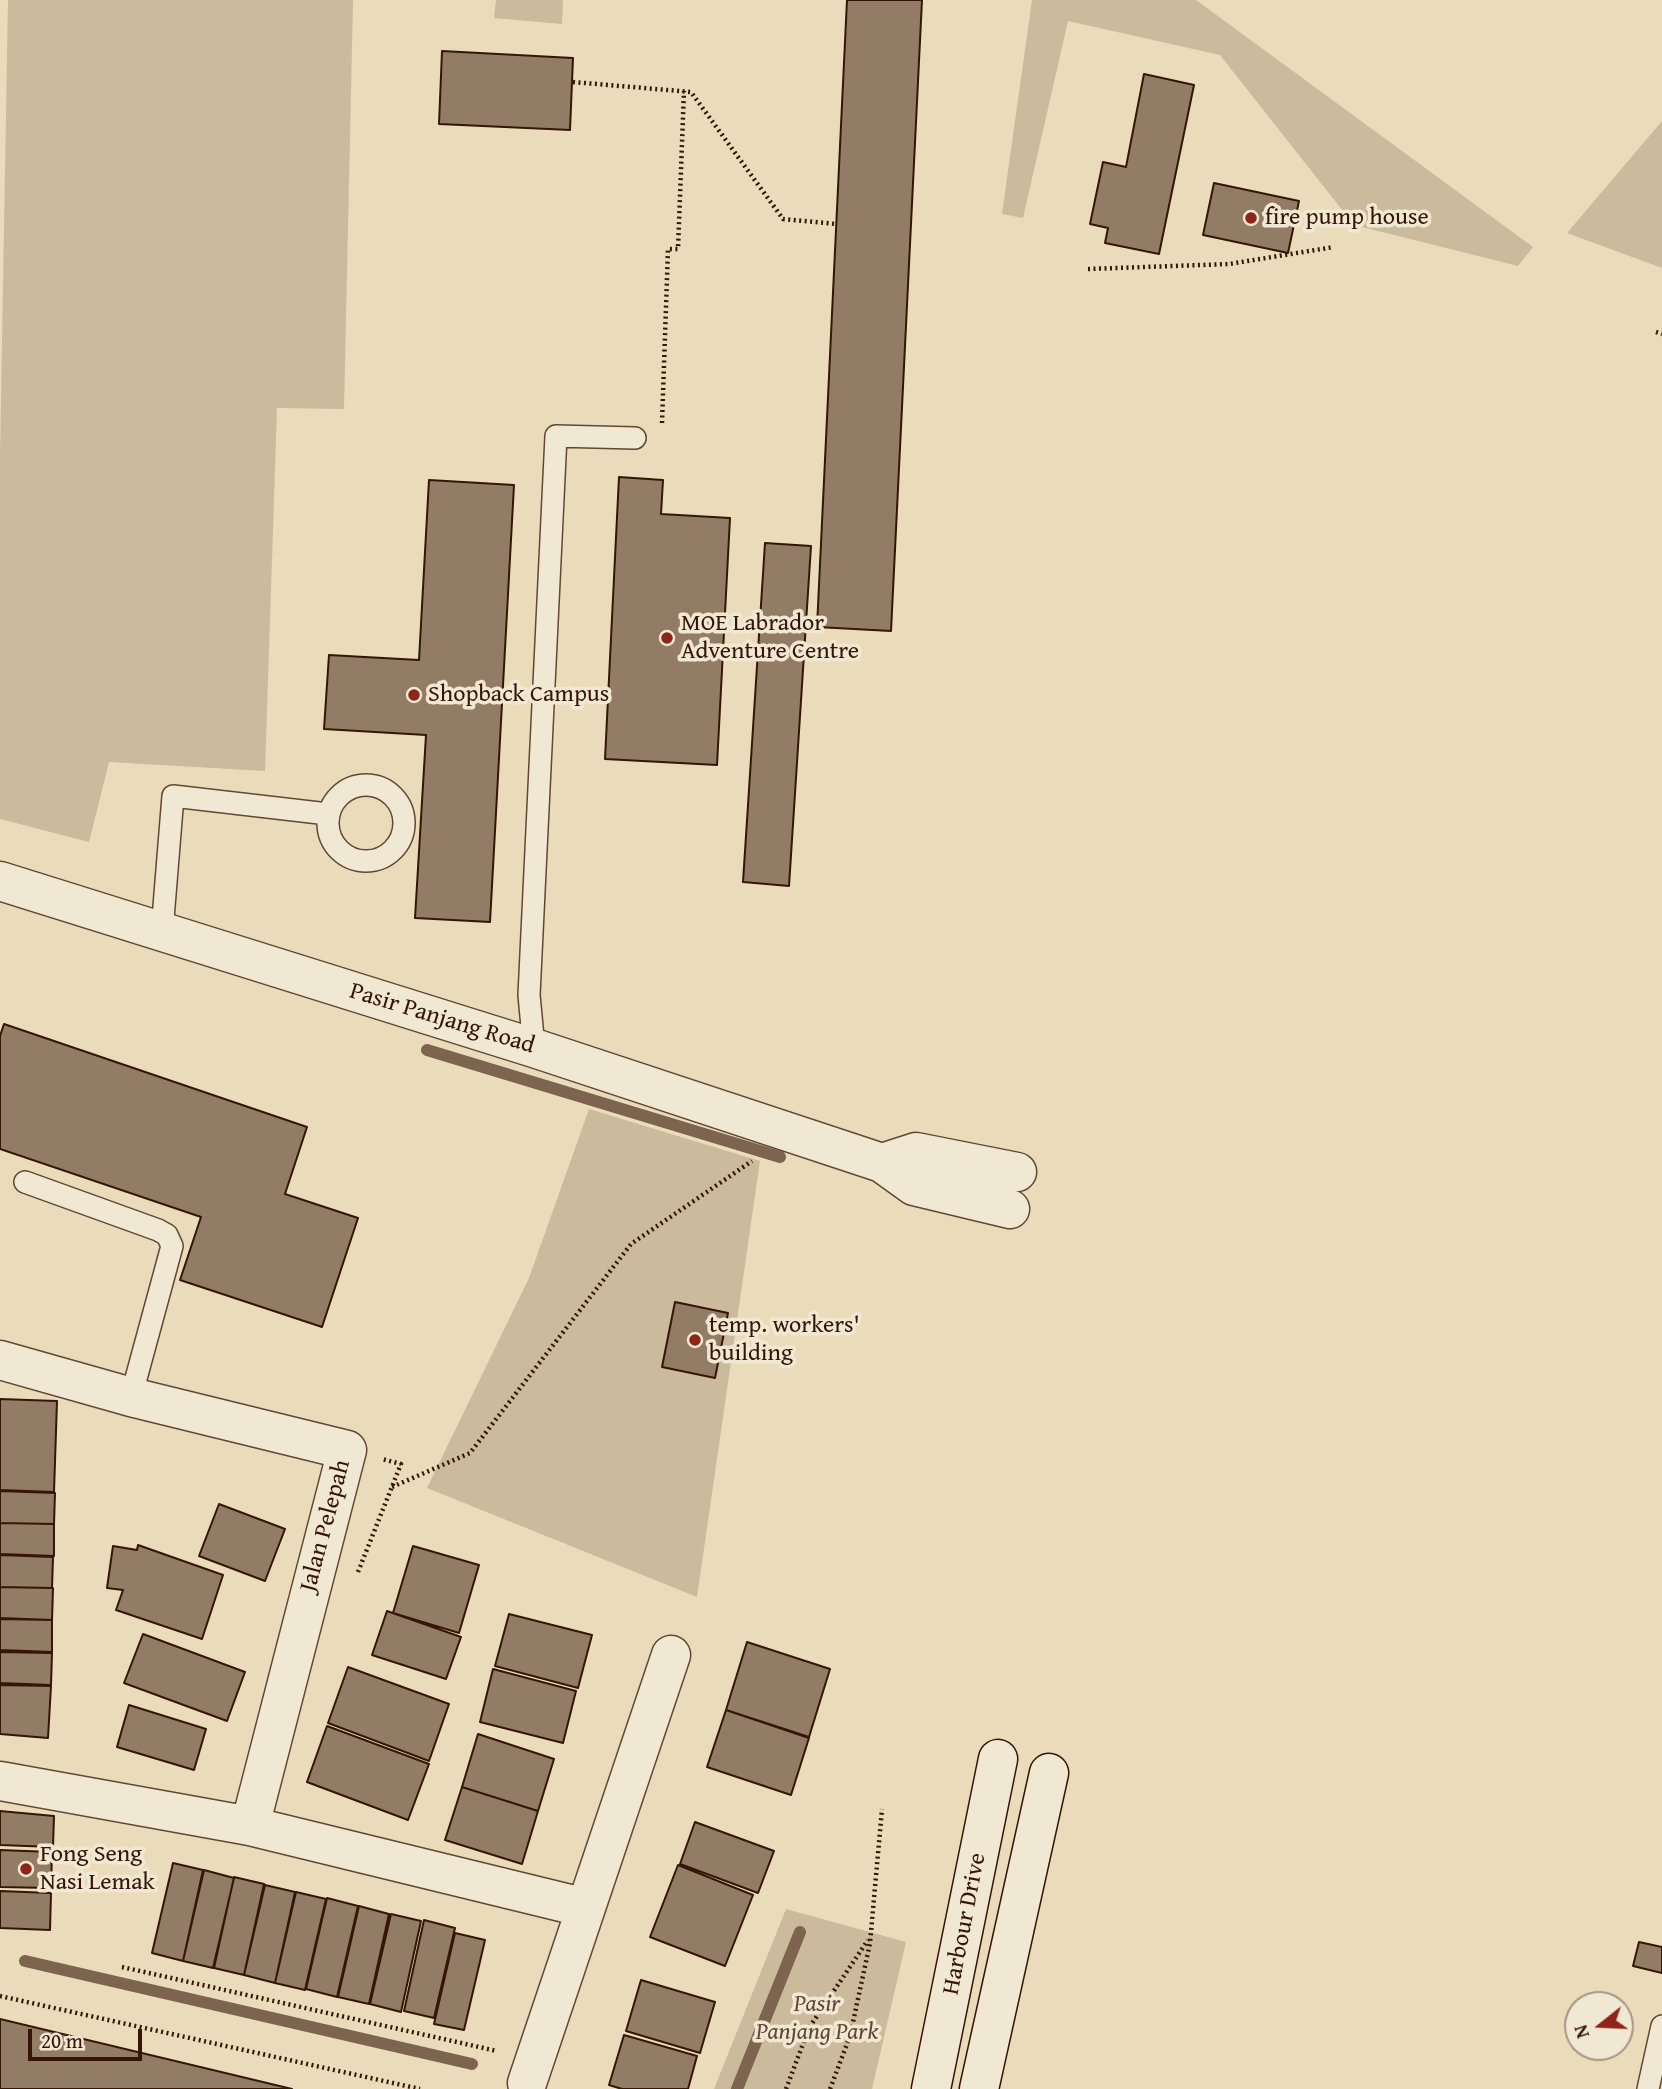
<!DOCTYPE html>
<style>
body{margin:0}
#map{position:relative;width:1662px;height:2089px;overflow:hidden;background:#eadcbb;font-family:"Gentium Book Plus",serif}
canvas{display:block}
.north{position:absolute;left:1564px;top:1991px;width:70px;height:70px;box-sizing:border-box;background:#f1e8d3;border:2px solid #a69481;border-radius:50%;rotate:252deg;font-size:19px;font-weight:700;line-height:28px;text-align:center;color:#351507}
.north::after{content:'';display:block;margin:auto;width:24px;height:32px;background:#8f2418;clip-path:polygon(50% 0,100% 100%,50% 72%,0 100%)}
.scale{position:absolute;left:28px;top:2029px;width:114px;height:32px;box-sizing:border-box;border:4px solid #351507;border-top:0;padding-left:9px;font-size:21px;line-height:24px;white-space:nowrap;color:#351507;-webkit-text-stroke:5px #f1e8d3;paint-order:stroke}
</style>
<div id="map">
<canvas width="1662" height="2089"></canvas>
<div class="north">N</div>
<div class="scale">20 m</div>
</div>
<script>
const ctx = document.querySelector('canvas').getContext('2d');
ctx.lineJoin = 'round';
function fillPath(path, color) {
  ctx.fillStyle = color;
  ctx.fill(path, 'evenodd');
}
function toPath(rows) {
  const path = new Path2D();
  for (const r of rows) {
    if (r.length === 3) {
      path.moveTo(r[0] + r[2], r[1]);
      path.arc(r[0], r[1], r[2], 0, 2 * Math.PI);
      continue;
    }
    path.moveTo(r[0], r[1]);
    for (let i = 2; i < r.length; i += 2) path.lineTo(r[i], r[i + 1]);
  }
  return path;
}
function stroke(path, color, width, dash) {
  ctx.strokeStyle = color;
  ctx.lineWidth = width;
  ctx.lineCap = dash ? 'butt' : 'round';
  ctx.setLineDash(dash || []);
  ctx.stroke(path);
}
function drawText(font, color, halo, rows, align = 'center') {
  ctx.font = font + ' "Gentium Book Plus",serif';
  ctx.lineWidth = 7;
  ctx.setLineDash([]);
  ctx.textBaseline = 'middle';
  ctx.strokeStyle = halo;
  ctx.fillStyle = color;
  for (const [text, x, y, turn = 0] of rows) {
    ctx.save();
    ctx.translate(x, y);
    ctx.rotate((+turn || 0) * Math.PI / 180);
    ctx.textAlign = isNaN(turn) ? turn : align;
    if (halo) ctx.strokeText(text, 0, 0);
    ctx.fillText(text, 0, 0);
    ctx.restore();
  }
}
const green = toPath([
 [8,0,353,0,344,409,277,408,265,771,109,762,89,842,0,819,0,455],
 [496,0,563,0,562,24,494,18],
 [1032,0,1196,0,1533,247,1518,266,1354,225,1220,55,1068,21,1023,218,1002,214],
 [1662,121,1662,268,1567,233],
 [589,1109,760,1161,697,1597,427,1488,529,1278],
 [786,1909,906,1942,872,2089,714,2089]
]);
const stream = toPath([
 [427,1050,780,1157],
 [25,1961,472,2064],
 [737,2089,800,1932]
]);
const building = toPath([
 [847,0,922,0,891,631,817,627,847,0],
 [442,51,573,58,570,130,439,124,442,51],
 [1144,74,1194,85,1159,254,1105,243,1108,228,1090,224,1103,162,1126,167,1144,74],
 [1214,183,1299,201,1288,253,1203,235,1214,183],
 [619,477,663,480,661,514,730,518,717,765,605,759,619,477],
 [429,480,514,485,490,922,415,918,426,735,324,729,329,655,419,660,429,480],
 [765,543,811,546,789,886,743,882,765,543],
 [4,1024,307,1127,285,1194,358,1218,322,1327,180,1280,201,1217,0,1149,0,1036,4,1024],
 [675,1302,728,1313,715,1378,662,1367,675,1302],
 [0,1399,57,1401,54,1492,0,1490,0,1399],
 [0,1491,55,1493,54,1524,0,1523,0,1491],
 [219,1504,285,1529,265,1581,199,1556,219,1504],
 [0,1523,54,1524,54,1556,0,1554,0,1523],
 [138,1545,223,1575,202,1639,116,1610,123,1590,107,1588,113,1546,137,1550,138,1545],
 [413,1546,479,1565,459,1633,393,1613,413,1546],
 [0,1555,53,1557,52,1588,0,1587,0,1555],
 [0,1587,53,1588,52,1620,0,1618,0,1587],
 [387,1611,461,1637,446,1679,372,1655,387,1611],
 [509,1614,592,1635,578,1688,495,1666,509,1614],
 [0,1619,52,1620,52,1652,0,1650,0,1619],
 [143,1634,245,1672,227,1721,124,1683,143,1634],
 [747,1642,830,1669,809,1737,726,1710,747,1642],
 [0,1652,52,1653,51,1685,0,1683,0,1652],
 [348,1667,449,1704,429,1761,328,1723,348,1667],
 [493,1669,576,1691,563,1743,480,1722,493,1669],
 [0,1685,51,1686,48,1738,0,1734,0,1685],
 [129,1705,206,1729,194,1770,117,1747,129,1705],
 [726,1710,809,1738,791,1795,707,1767,726,1710],
 [327,1726,429,1764,408,1820,307,1782,327,1726],
 [478,1734,554,1759,538,1811,462,1787,478,1734],
 [462,1787,538,1811,522,1864,445,1840,462,1787],
 [0,1811,54,1816,53,1847,0,1845,0,1811],
 [695,1822,774,1851,758,1893,680,1864,695,1822],
 [0,1850,52,1852,51,1888,0,1887,0,1850],
 [173,1863,203,1870,183,1961,152,1953,173,1863],
 [678,1865,753,1895,725,1966,650,1937,678,1865],
 [204,1870,234,1878,213,1968,183,1961,204,1870],
 [234,1877,264,1884,244,1975,214,1968,234,1877],
 [265,1885,295,1892,275,1983,244,1975,265,1885],
 [0,1891,51,1893,50,1930,0,1928,0,1891],
 [296,1892,326,1899,305,1990,275,1983,296,1892],
 [327,1898,358,1906,337,1997,306,1989,327,1898],
 [359,1906,389,1914,369,2004,338,1997,359,1906],
 [391,1914,421,1921,401,2012,370,2004,391,1914],
 [424,1920,455,1928,434,2018,404,2011,424,1920],
 [455,1933,485,1940,464,2030,434,2024,455,1933],
 [1639,1942,1662,1947,1662,1973,1633,1966,1639,1942],
 [641,1980,715,2002,700,2053,626,2031,641,1980],
 [0,2019,292,2089,0,2089,0,2019],
 [624,2035,697,2056,688,2089,622,2089,609,2085,624,2035]
]);
const path = toPath([
 [573,82,691,92,783,219,836,224],
 [1088,269,1229,264,1334,247],
 [1656,332,1662,334],
 [662,423,668,249,678,249,684,91],
 [392,1487,470,1453,631,1244,752,1161],
 [358,1572,401,1464,382,1459],
 [122,1967,497,2051],
 [0,1996,420,2089],
 [786,2089,809,2028,868,1940],
 [830,2089,850,2036,870,1943,882,1809]
]);
const lane = toPath([
 [366,823,38],
 [162,931,173,796,328,814],
 [534,1048,529,995,556,436,635,438],
 [25,1182,158,1230,167,1235,172,1246,131,1397],
 [1648,2089,1662,2026]
]);
const street = toPath([
 [0,881,534,1048,882,1163,914,1186,1010,1209],
 [882,1163,916,1152,1017,1172],
 [0,1360,131,1397,347,1450,250,1826],
 [0,1781,250,1826,586,1908],
 [527,2083,671,1655]
]);
const secondary = toPath([
 [931,2089,998,1759],
 [979,2089,1049,1773]
]);
const markers = [
 [1251,218,7,"#8f2418"],
 [667,638,7,"#8f2418"],
 [414,695,7,"#8f2418"],
 [695,1340,7,"#8f2418"],
 [26,1869,7,"#8f2418"]
];
const poiNames = [
 ["fire pump house",1265,218],
 ["MOE Labrador",681,624],
 ["Adventure Centre",681,652],
 ["Shopback Campus",428,695],
 ["temp. workers'",709,1326],
 ["building",709,1354],
 ["Fong Seng",40,1855],
 ["Nasi Lemak",40,1883]
];
const streetNames = [
 ["Pasir Panjang Road",442,1019,17],
 ["Jalan Pelepah",326,1526,-75],
 ["Harbour Drive",965,1924,-79]
];
const parkNames = [
 ["Pasir",817,2005],
 ["Panjang Park",817,2033]
];
fillPath(green, '#cbba9c');
stroke(stream, '#7c644e', 12);
fillPath(building, '#937c65');
stroke(building, '#351507', 2);
stroke(lane, '#624734', 24);
stroke(street, '#624734', 41);
stroke(secondary, '#351507', 41);
stroke(path, '#351507', 4.5, [2, 3.5]);
stroke(lane, '#f1e8d3', 21);
stroke(street, '#f1e8d3', 38);
stroke(secondary, '#f1e8d3', 38);
for (const [x, y, r, color] of markers) {
  const dot = new Path2D();
  dot.arc(x, y, r, 0, 2 * Math.PI);
  ctx.fillStyle = color;
  ctx.fill(dot);
  stroke(dot, '#f1e8d3', 2.5);
}
drawText('24px', '#351507', '#f1e8d3', poiNames, 'left');
drawText('24px', '#351507', '#f1e8d3', streetNames);
drawText('italic 24px', '#624734', '#f1e8d3', parkNames);
</script>
